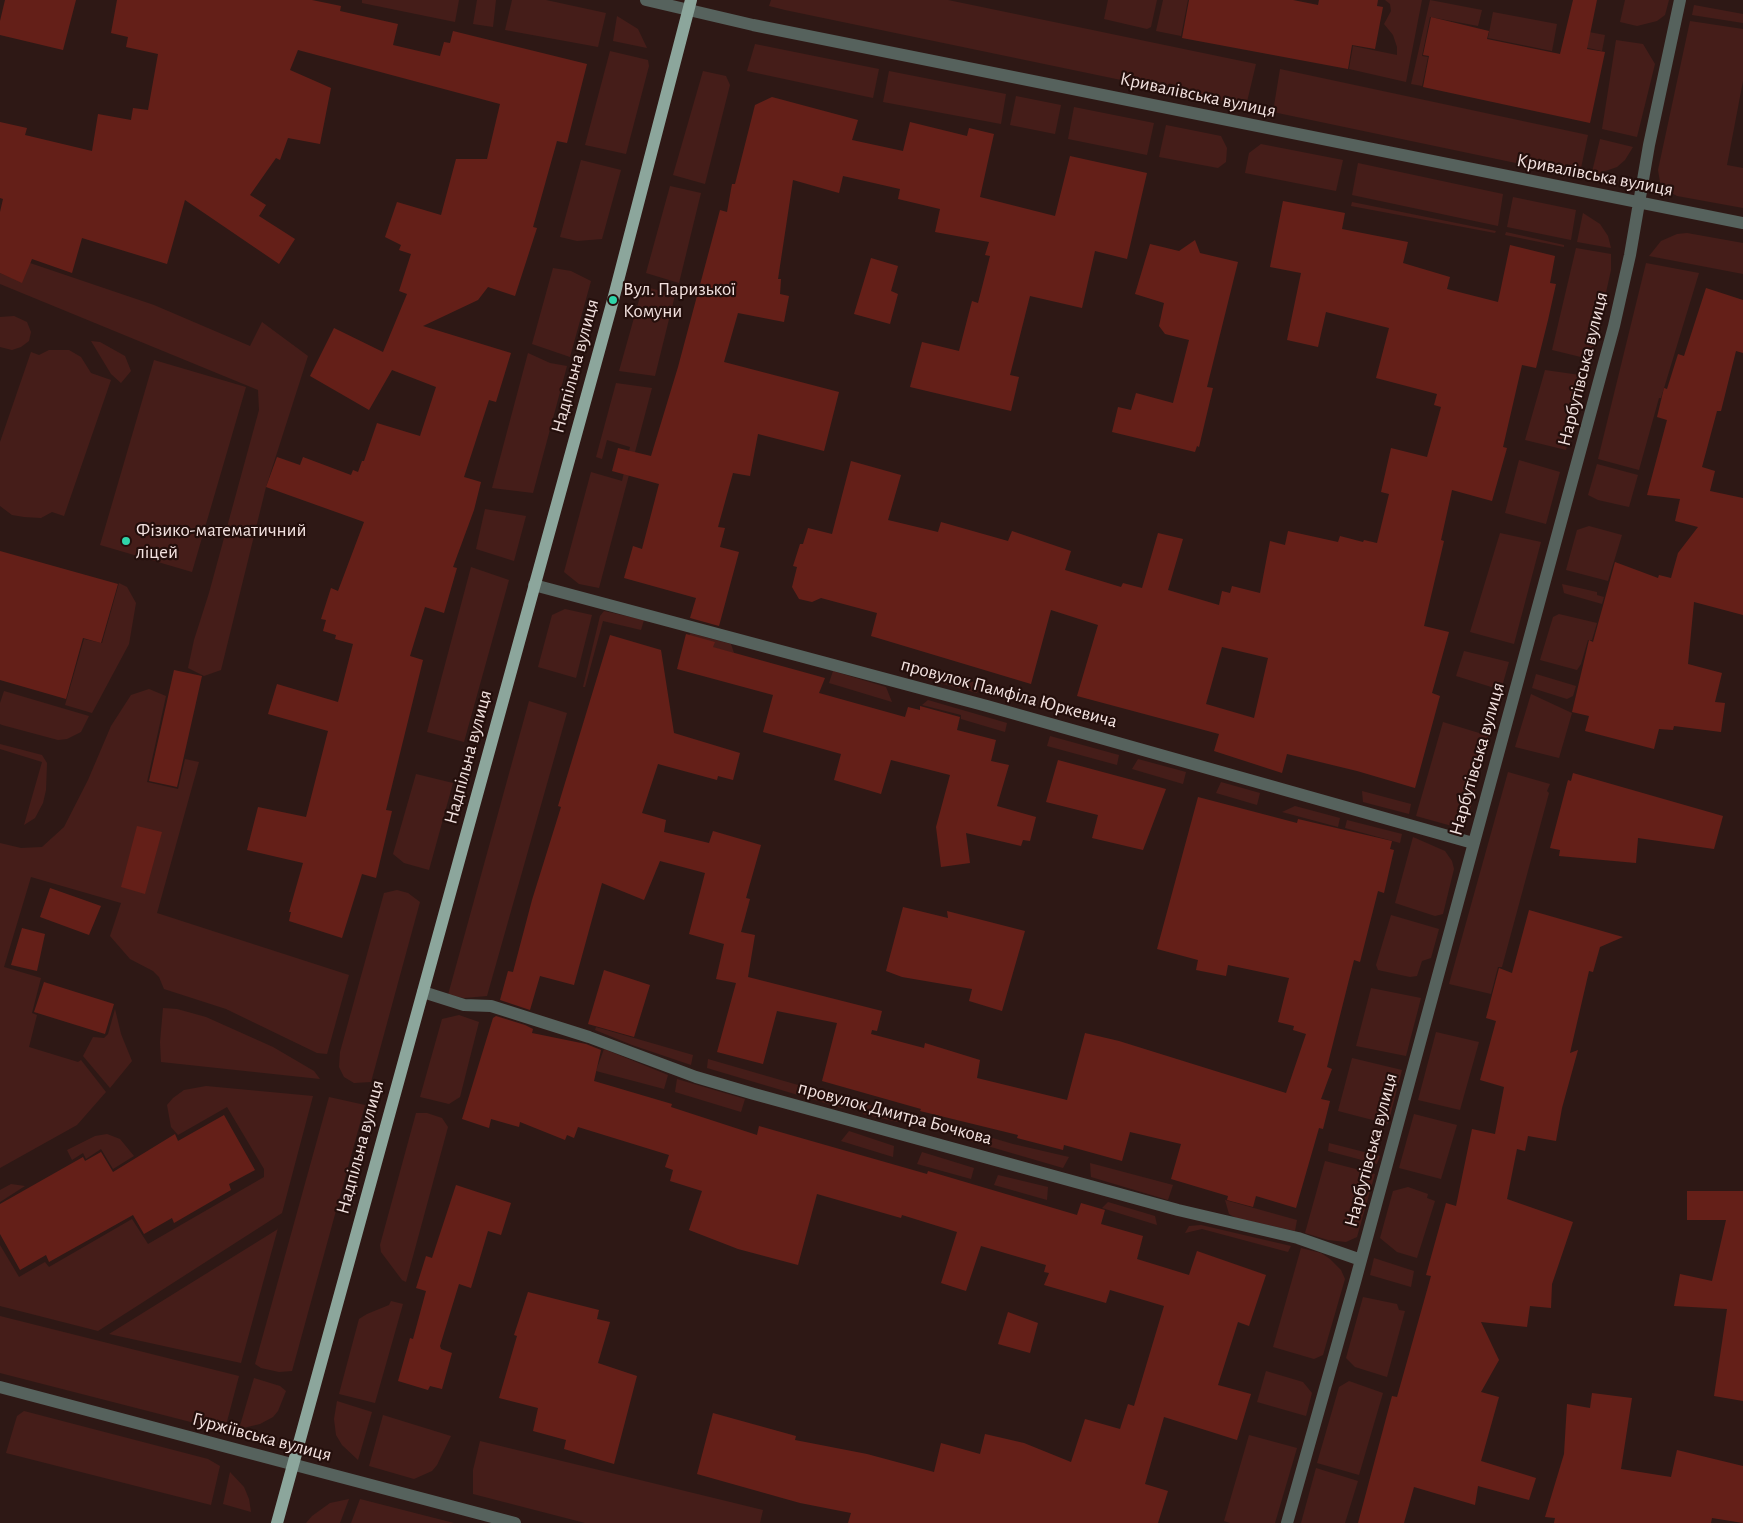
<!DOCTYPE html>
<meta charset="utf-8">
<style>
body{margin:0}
canvas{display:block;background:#2e1815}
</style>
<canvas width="1743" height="1523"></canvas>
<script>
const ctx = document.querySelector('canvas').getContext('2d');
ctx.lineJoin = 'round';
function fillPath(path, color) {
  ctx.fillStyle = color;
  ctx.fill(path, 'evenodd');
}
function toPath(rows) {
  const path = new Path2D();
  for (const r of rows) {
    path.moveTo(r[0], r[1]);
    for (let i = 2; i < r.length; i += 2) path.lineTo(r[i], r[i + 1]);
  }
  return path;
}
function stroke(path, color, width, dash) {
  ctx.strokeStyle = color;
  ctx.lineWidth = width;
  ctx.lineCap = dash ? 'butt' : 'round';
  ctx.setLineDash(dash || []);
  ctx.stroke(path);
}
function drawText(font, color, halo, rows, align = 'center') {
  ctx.font = font + ' "Alegreya Sans",sans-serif';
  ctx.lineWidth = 4.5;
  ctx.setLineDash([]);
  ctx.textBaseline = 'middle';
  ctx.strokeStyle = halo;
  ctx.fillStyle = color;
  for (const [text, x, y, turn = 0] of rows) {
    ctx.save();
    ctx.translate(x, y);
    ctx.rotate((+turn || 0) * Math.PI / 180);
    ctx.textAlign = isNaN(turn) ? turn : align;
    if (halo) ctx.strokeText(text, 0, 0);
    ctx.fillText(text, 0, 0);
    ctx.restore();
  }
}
const green = toPath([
 [362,0,459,0,455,22,362,3],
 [477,0,496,0,493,27,473,24],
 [512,0,546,0,606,13,598,47,505,30],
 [771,0,948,0,1256,64,1246,106,785,10,769,6],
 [1108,0,1157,0,1151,27,1147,29,1104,19],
 [1163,0,1188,0,1181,36,1156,31],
 [1385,0,1422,0,1406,82,1349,69,1353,46,1397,55,1397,47,1393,35,1384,24,1391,11,1390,4],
 [1430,0,1482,10,1478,26,1430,17,1422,56,1428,57,1422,86,1411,84],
 [1625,0,1669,0,1665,15,1657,21,1637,26,1620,22],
 [1694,5,1743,14,1743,23,1692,15],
 [1493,12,1557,24,1552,51,1488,38],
 [617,16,638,29,647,48,613,41],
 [1690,21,1743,29,1743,81,1727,165,1743,168,1743,208,1677,196,1666,190,1660,182,1658,170],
 [1567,28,1605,35,1602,51,1565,43],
 [1616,40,1643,44,1655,64,1637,137,1602,129],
 [755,44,879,69,873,98,747,71],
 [610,51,648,60,649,66,626,154,585,145],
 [1280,69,1588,135,1581,168,1573,175,1273,112],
 [703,71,726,76,730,85,705,184,673,175],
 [889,71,1006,94,1001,124,883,102],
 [1016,96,1061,105,1055,134,1010,125],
 [1074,107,1154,123,1147,155,1068,139],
 [1166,125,1221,136,1227,148,1226,162,1218,168,1159,157],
 [1600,139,1633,147,1625,160,1617,167,1591,176],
 [1261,144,1343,160,1336,191,1245,173,1249,153],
 [581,160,621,170,602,239,577,241,560,237],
 [1358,163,1503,194,1498,226,1352,195],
 [670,186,701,193,679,283,646,273],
 [1513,197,1576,210,1571,240,1507,227],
 [1352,202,1496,231,1495,233,1351,206],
 [1583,213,1600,224,1608,236,1611,248,1577,242],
 [1506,232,1564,245,1564,247,1505,235],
 [1687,233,1743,243,1743,274,1649,256,1661,241,1677,234],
 [1576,248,1611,254,1611,270,1592,355,1585,358,1552,350],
 [30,263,154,305,250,346,262,322,308,356,266,487,221,670,204,676,188,668,194,640,209,593,259,410,258,390,0,284,0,273,22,282],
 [1646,263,1699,273,1661,398,1659,398,1639,470,1598,459],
 [553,268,571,271,591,281,570,357,532,344],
 [643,286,675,295,655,376,619,371],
 [14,316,27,322,31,332,29,341,21,347,12,350,0,347,0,317],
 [91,341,100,342,125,356,131,371,121,383,111,374],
 [49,350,69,350,81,357,91,373,111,380,64,516,52,512,41,518,24,517,12,515,0,506,0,442,31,352,39,355],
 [528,353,550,363,567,366,533,493,492,488],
 [154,360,246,387,192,572,100,545],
 [1545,370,1580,375,1585,381,1566,450,1525,440],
 [616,383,652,388,599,588,579,584,564,572,591,472,622,481,630,447,607,440,602,459,596,457],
 [1519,460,1560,472,1546,524,1505,513],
 [1597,464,1638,475,1629,507,1598,500,1588,495],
 [485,509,526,516,514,561,476,549],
 [1589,526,1622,535,1608,581,1566,570,1577,530],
 [1500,533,1541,542,1514,644,1470,632],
 [471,567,509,580,464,742,427,732],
 [119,583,127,587,136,603,129,644,92,713,65,705,84,639,102,643],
 [1562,584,1597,592,1597,595,1604,597,1602,604,1567,594,1564,593],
 [565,609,592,615,576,678,538,667,552,615],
 [604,611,644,620,641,630,603,621,585,687,583,687,600,616],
 [1559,614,1597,623,1592,640,1588,640,1581,664,1577,670,1540,660,1553,617],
 [690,633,731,644,734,653,688,641],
 [1464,651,1509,662,1501,690,1456,676],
 [923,667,980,684,977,693,925,679],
 [833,671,886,687,892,702,829,683],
 [1536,674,1576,686,1573,696,1567,699,1532,688],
 [149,689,166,696,147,782,178,789,185,759,199,762,157,913,349,975,327,1054,317,1053,226,1009,164,989,159,977,153,971,130,959,110,936,121,903,31,877,4,967,41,978,32,1013,37,1015,29,1047,78,1062,81,1060,106,1092,77,1125,0,1168,0,843,21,848,42,847,64,827,88,780,111,726,131,695],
 [4,691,89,716,81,732,67,739,58,740,2,725,0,724,0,703],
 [1531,694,1572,713,1559,758,1515,747],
 [928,700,1007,723,1005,732,961,719,961,715,922,705],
 [529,701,567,713,487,996,464,998,448,995],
 [1443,722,1489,736,1468,818,1452,826,1416,816],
 [1050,736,1119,755,1117,765,1047,746],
 [0,744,42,755,47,763,46,790,43,803,35,818,24,825,42,762,0,749],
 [1138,759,1186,772,1183,784,1132,769],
 [1508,772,1550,784,1547,791,1549,793,1502,967,1498,967,1491,994,1449,984],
 [416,774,453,783,429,870,404,863,393,854],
 [1221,782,1260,793,1257,805,1216,793],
 [1362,791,1411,804,1409,814,1363,802],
 [1295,806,1340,818,1338,827,1282,812],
 [1347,820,1402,834,1400,843,1345,828],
 [1413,837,1445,851,1452,861,1454,869,1443,914,1435,916,1395,903],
 [397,890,408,893,420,902,371,1082,354,1083,344,1077,339,1067,340,1052,384,893],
 [1391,915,1439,929,1431,958,1422,961,1417,976,1410,977,1378,970,1376,965],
 [1371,988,1421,998,1406,1056,1356,1046],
 [163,1008,177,1009,206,1017,273,1047,314,1071,320,1079,161,1062,160,1042],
 [115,1009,121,1034,132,1061,110,1088,83,1056,93,1037,104,1038,108,1034],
 [459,1015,479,1022,460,1097,449,1104,420,1097,442,1019],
 [596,1027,693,1055,691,1065,632,1045,595,1030],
 [1436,1032,1479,1042,1460,1110,1418,1100],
 [604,1049,668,1075,664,1089,596,1071],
 [1352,1058,1402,1070,1388,1124,1338,1111],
 [708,1059,791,1083,845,1098,842,1108,707,1068],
 [677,1079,745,1099,741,1112,675,1092],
 [206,1086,313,1096,282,1213,98,1331,0,1306,0,1245,19,1277,45,1262,49,1267,132,1219,148,1244,264,1177,264,1169,227,1107,178,1135,171,1127,167,1105,173,1098,184,1090],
 [329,1097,365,1105,292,1371,279,1372,261,1368,255,1364],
 [865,1104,905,1114,898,1122,863,1114],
 [416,1113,427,1113,442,1118,448,1127,406,1282,402,1280,381,1252,380,1245],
 [1414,1114,1457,1125,1441,1179,1399,1168],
 [962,1129,1013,1144,1069,1157,1063,1168,960,1138],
 [849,1131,894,1146,893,1157,841,1141],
 [107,1134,120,1139,134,1156,113,1169,101,1149,86,1159,83,1153,72,1160,67,1150,95,1136],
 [1329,1143,1380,1156,1377,1164,1328,1151],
 [922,1152,974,1168,971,1179,917,1164],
 [1325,1161,1375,1174,1357,1237,1346,1242,1328,1240,1305,1233],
 [1090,1163,1173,1185,1168,1200,1091,1177],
 [998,1175,1048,1187,1047,1200,994,1185],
 [11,1184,25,1186,0,1202,0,1190],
 [1408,1187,1428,1194,1427,1198,1435,1201,1417,1258,1397,1252,1380,1238,1393,1191],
 [1225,1200,1297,1220,1295,1231,1236,1218,1229,1214],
 [1108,1202,1155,1216,1157,1225,1102,1208],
 [1201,1225,1291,1246,1288,1252,1202,1229,1185,1233,1189,1226],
 [278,1228,241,1363,109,1334,278,1229],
 [1301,1248,1321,1253,1330,1259,1341,1270,1345,1279,1323,1355,1314,1359,1273,1347],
 [1374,1258,1414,1271,1411,1287,1370,1275],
 [1363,1297,1397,1304,1399,1310,1405,1311,1387,1377,1355,1367,1346,1358],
 [391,1301,403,1304,375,1403,339,1394,359,1319,367,1314,389,1305],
 [0,1316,239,1376,225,1429,214,1428,0,1373],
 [1266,1371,1303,1382,1312,1393,1306,1416,1257,1402],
 [254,1378,280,1386,286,1391,278,1411,273,1417,260,1424,239,1429],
 [1349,1381,1383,1393,1359,1475,1317,1463,1339,1387],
 [337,1401,372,1412,358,1460,342,1445,336,1435,334,1419],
 [24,1411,208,1459,220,1466,211,1505,6,1453,17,1416],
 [383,1415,451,1436,437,1465,432,1471,414,1479,369,1466],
 [1249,1435,1297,1448,1275,1523,1230,1523,1224,1521],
 [480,1441,763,1510,760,1523,585,1523,473,1494,473,1470],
 [1316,1468,1358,1481,1345,1523,1301,1523],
 [230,1472,244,1487,249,1499,251,1512,223,1504],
 [349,1499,340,1523,306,1523,312,1516,330,1503],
 [360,1499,454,1523,351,1523]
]);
const building = toPath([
 [5,0,76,0,63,50,0,35,0,21],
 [117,0,312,0,341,6,340,11,398,24,393,45,440,56,444,42,450,43,453,31,587,64,567,143,557,141,533,227,537,228,515,296,488,287,478,300,423,326,511,353,496,402,489,400,464,477,481,482,474,510,453,567,457,568,444,613,425,607,410,656,423,660,386,810,392,811,376,878,362,874,342,938,289,921,291,912,289,912,303,863,247,850,258,807,306,817,328,731,268,714,277,684,338,702,353,644,335,639,336,635,323,631,326,620,321,619,331,588,338,591,364,522,266,487,277,457,300,465,303,457,351,475,353,470,358,472,362,461,364,461,377,423,420,436,436,387,392,370,369,410,310,376,334,328,383,352,407,294,399,291,411,254,399,250,401,245,385,237,397,202,441,215,456,159,487,159,500,104,298,50,290,70,331,88,320,144,288,138,280,160,276,158,250,195,266,205,259,216,295,239,279,264,185,200,167,264,82,238,72,273,32,259,22,283,0,273,0,212,3,199,0,198,0,122,27,128,25,135,92,151,98,114,131,120,133,108,148,110,158,54,126,47,128,37,111,33],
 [1189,0,1293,0,1318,5,1319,0,1378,0,1377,6,1383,7,1375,49,1352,45,1348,69,1182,38],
 [1573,0,1597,0,1587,49,1605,52,1590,123,1423,87,1429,56,1423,55,1431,17,1489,31,1487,39,1560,54],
 [772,97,858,120,852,140,903,151,910,122,967,136,969,128,994,134,980,197,1055,216,1070,156,1147,173,1127,259,1095,251,1082,308,1030,296,1010,375,1019,377,1011,411,910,387,922,342,959,351,972,301,978,303,990,256,985,255,989,242,935,232,940,209,898,199,900,189,843,176,839,193,793,180,778,279,781,279,780,294,789,296,784,322,738,313,724,362,839,392,824,451,758,434,750,476,733,473,718,527,725,528,720,547,739,552,719,626,690,618,696,598,624,578,633,546,642,549,659,484,612,471,618,448,651,456,678,367,720,210,727,212,732,184,735,184,755,105],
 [1283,201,1345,213,1342,229,1408,242,1403,263,1450,277,1447,289,1498,302,1510,245,1555,256,1550,283,1556,284,1548,320,1536,368,1522,365,1503,447,1507,448,1492,501,1452,490,1441,540,1444,541,1424,626,1449,632,1432,693,1440,696,1415,788,1357,771,1287,754,1282,773,1214,751,1219,734,1077,696,1098,625,1051,610,1031,684,871,636,877,613,821,598,812,602,799,599,792,587,797,567,793,566,800,544,803,544,808,528,832,534,851,461,901,475,888,520,938,532,941,522,1008,541,1012,531,1071,551,1065,570,1121,587,1123,583,1142,588,1158,533,1183,539,1168,590,1219,605,1222,591,1230,593,1232,586,1260,593,1270,541,1285,545,1288,531,1338,542,1340,536,1363,542,1364,540,1377,543,1389,494,1381,492,1391,448,1427,457,1441,407,1434,405,1437,394,1376,378,1389,328,1326,312,1318,347,1287,340,1301,273,1270,267],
 [1222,647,1268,658,1254,718,1206,704],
 [1195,240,1200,253,1238,262,1207,387,1213,388,1199,447,1197,446,1195,452,1112,432,1118,407,1131,410,1136,393,1173,403,1189,340,1165,334,1159,326,1164,303,1135,294,1150,244,1179,251],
 [871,258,898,266,891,291,898,294,890,324,854,314],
 [1706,288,1743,300,1743,353,1736,351,1721,411,1717,411,1702,467,1715,471,1710,491,1743,498,1743,615,1694,602,1688,664,1722,673,1715,702,1725,703,1721,732,1674,726,1673,730,1659,729,1654,749,1585,731,1589,716,1572,712,1589,640,1593,642,1615,562,1658,578,1659,575,1671,578,1678,553,1698,527,1675,521,1680,499,1647,495,1667,420,1657,417,1664,388,1667,389,1678,354,1684,356],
 [0,551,118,584,101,643,83,638,66,699,0,680],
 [686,634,715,642,713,647,825,678,819,693,905,717,908,707,920,710,920,706,960,717,957,730,996,740,991,761,1009,765,997,806,1036,817,1030,841,1023,840,1021,846,966,833,970,863,941,867,936,827,950,775,891,760,881,794,834,780,841,754,763,732,773,695,677,669],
 [610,635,661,650,674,733,740,753,733,780,718,776,717,780,658,764,642,813,666,820,664,832,709,843,713,831,761,845,746,898,750,899,741,932,755,935,748,977,882,1011,877,1031,872,1030,871,1034,924,1048,925,1043,980,1060,977,1078,1067,1100,1085,1033,1119,1041,1286,1093,1306,1034,1293,1030,1294,1026,1278,1022,1289,978,1228,965,1226,976,1196,970,1198,960,1157,949,1198,797,1297,823,1298,819,1392,841,1390,849,1394,850,1384,893,1378,891,1360,962,1354,960,1327,1067,1332,1069,1321,1099,1330,1101,1323,1129,1319,1128,1296,1208,1256,1196,1253,1207,1227,1200,1228,1196,1171,1179,1181,1144,1130,1132,1122,1161,1064,1145,1063,1150,1017,1138,1018,1135,920,1111,921,1109,822,1081,837,1023,777,1011,763,1064,717,1052,736,983,716,979,724,944,689,934,705,873,660,861,644,900,602,883,574,985,540,976,530,1010,500,1000,508,971,513,972,532,900,561,807,558,806],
 [174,670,202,676,177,787,149,781],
 [1058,760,1166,789,1143,850,1092,838,1098,815,1046,802],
 [1573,773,1723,816,1714,849,1638,838,1636,863,1559,856,1560,850,1550,848,1568,780,1571,781],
 [137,826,162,832,145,894,121,887],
 [50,888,101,906,89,935,40,917],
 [903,907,948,918,947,911,1025,931,1002,1011,969,1001,972,989,902,977,886,971],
 [1529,910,1623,937,1600,947,1593,972,1589,971,1570,1053,1578,1050,1562,1108,1556,1141,1528,1136,1525,1151,1517,1149,1507,1199,1573,1222,1552,1284,1551,1308,1530,1306,1527,1327,1481,1322,1499,1360,1481,1392,1499,1397,1481,1461,1536,1478,1529,1500,1478,1486,1475,1505,1414,1487,1404,1523,1358,1523,1392,1396,1397,1397,1431,1276,1426,1275,1446,1203,1456,1206,1472,1129,1495,1134,1504,1087,1480,1080,1496,1021,1486,1018,1499,968,1512,973],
 [22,928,45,934,37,971,11,965],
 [604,970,650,985,634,1037,588,1024],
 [44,982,114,1004,105,1034,34,1012],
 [496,1016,525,1025,533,1029,532,1033,586,1044,601,1050,594,1081,672,1104,671,1107,757,1135,759,1126,927,1174,928,1171,1077,1215,1081,1203,1105,1210,1101,1224,1143,1236,1137,1259,1189,1275,1197,1251,1266,1275,1249,1326,1238,1322,1218,1385,1251,1394,1237,1440,1164,1417,1145,1484,1168,1491,1158,1523,848,1523,851,1513,800,1503,697,1474,713,1413,796,1436,795,1440,867,1454,934,1472,941,1443,980,1454,985,1434,1024,1443,1071,1462,1085,1419,1120,1429,1128,1404,1134,1406,1164,1306,1110,1290,1106,1303,1044,1285,1049,1273,1044,1272,1046,1265,981,1246,966,1291,941,1283,957,1232,902,1215,901,1218,817,1194,798,1265,738,1249,689,1230,702,1191,670,1181,673,1170,665,1167,669,1155,578,1127,574,1138,567,1135,565,1140,520,1122,519,1127,491,1119,489,1128,462,1119,493,1018],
 [224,1115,255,1170,229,1184,231,1190,174,1223,172,1218,144,1234,133,1215,49,1262,46,1255,20,1270,0,1234,0,1204,83,1157,85,1161,101,1152,113,1172,175,1134,178,1141],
 [456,1185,511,1203,501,1235,488,1231,471,1288,459,1284,440,1346,441,1349,452,1353,442,1389,430,1386,428,1390,398,1381,410,1338,413,1339,426,1291,416,1288,426,1256,432,1258],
 [1687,1191,1743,1191,1743,1401,1714,1396,1727,1309,1674,1306,1680,1274,1712,1281,1726,1220,1687,1220],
 [528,1292,599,1310,597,1319,610,1322,598,1363,637,1376,614,1464,564,1449,566,1440,533,1431,538,1408,499,1398,517,1336,514,1335],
 [1008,1312,1038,1323,1030,1353,998,1344],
 [1592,1393,1632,1398,1621,1469,1671,1477,1677,1450,1743,1466,1743,1523,1712,1518,1711,1523,1554,1523,1555,1518,1545,1517,1564,1454,1567,1404,1590,1408]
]);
const minor = toPath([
 [646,0,753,25,1743,223],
 [534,585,987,706,1473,843],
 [423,992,464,1005,491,1006,589,1037,696,1077,754,1094,1178,1210,1298,1238,1361,1260],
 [0,1387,515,1523],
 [1287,1523,1355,1282,1614,326,1630,255,1649,145,1680,0]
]);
const major = toPath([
 [277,1523,613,300,691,0]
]);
const markers = [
 [613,300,5,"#30d4a9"],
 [126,541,5,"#30d4a9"]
];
const streetNames = [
 ["Кривалівська вулиця",1198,95,12],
 ["Кривалівська вулиця",1595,175,11],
 ["Надпільна вулиця",575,366,-75],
 ["Нарбутівська вулиця",1583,369,-76],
 ["провулок Памфіла Юркевича",1009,693,15],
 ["Надпільна вулиця",468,757,-75],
 ["Нарбутівська вулиця",1477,759,-74],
 ["провулок Дмитра Бочкова",895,1113,15],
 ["Надпільна вулиця",360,1147,-75],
 ["Нарбутівська вулиця",1371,1150,-75],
 ["Гуржіївська вулиця",262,1437,15]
];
const poiNames = [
 ["Вул. Паризької",623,289],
 ["Комуни",623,311],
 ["Фізико-математичний",136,530],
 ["ліцей",136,552]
];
fillPath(green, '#451d19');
fillPath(building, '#641f18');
stroke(minor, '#56625d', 12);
stroke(major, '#8ca69c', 12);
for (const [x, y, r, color] of markers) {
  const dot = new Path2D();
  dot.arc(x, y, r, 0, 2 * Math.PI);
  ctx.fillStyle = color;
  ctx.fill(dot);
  stroke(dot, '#240f0c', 2);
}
drawText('19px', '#f2e1df', '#240f0c', streetNames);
drawText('19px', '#f2e1df', '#240f0c', poiNames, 'left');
</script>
